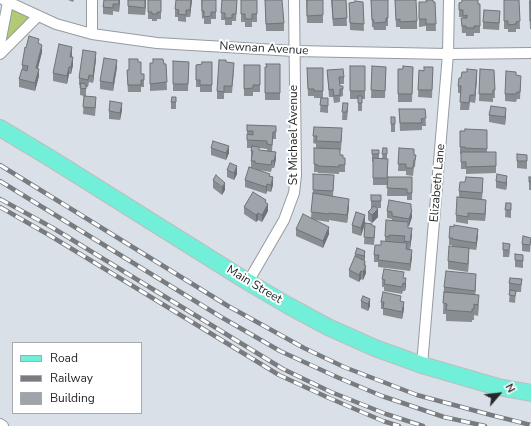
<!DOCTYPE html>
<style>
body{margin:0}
#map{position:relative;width:531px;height:426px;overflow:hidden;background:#dae0e7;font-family:"Nunito Sans",sans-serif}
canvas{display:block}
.legend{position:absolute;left:12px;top:342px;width:130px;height:72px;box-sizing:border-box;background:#fff;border:1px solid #a8a9aa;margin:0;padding:5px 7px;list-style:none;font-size:12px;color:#25272a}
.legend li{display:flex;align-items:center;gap:8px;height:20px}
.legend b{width:20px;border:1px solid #a8a9aa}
.north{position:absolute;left:479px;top:374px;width:40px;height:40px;-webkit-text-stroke:3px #fff;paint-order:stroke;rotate:62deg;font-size:11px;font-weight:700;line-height:16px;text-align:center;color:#25272a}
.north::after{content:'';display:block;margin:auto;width:14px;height:18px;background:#25272a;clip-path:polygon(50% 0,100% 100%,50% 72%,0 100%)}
</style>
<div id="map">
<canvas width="531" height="426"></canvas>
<ul class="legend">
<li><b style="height:5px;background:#71efd9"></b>Road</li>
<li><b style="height:5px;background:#787c81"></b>Railway</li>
<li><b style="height:11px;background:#9ea4aa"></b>Building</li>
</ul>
<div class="north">N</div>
</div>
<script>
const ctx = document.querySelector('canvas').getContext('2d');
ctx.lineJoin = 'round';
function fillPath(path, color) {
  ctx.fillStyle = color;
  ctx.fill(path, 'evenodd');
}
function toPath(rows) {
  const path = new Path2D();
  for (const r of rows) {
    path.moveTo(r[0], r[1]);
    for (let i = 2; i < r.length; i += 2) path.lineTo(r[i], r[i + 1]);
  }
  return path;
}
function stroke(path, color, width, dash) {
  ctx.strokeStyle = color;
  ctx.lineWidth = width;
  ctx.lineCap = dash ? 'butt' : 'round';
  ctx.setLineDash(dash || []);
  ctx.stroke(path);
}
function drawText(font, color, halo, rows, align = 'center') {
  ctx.font = font + ' "Nunito Sans",sans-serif';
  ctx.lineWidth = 4;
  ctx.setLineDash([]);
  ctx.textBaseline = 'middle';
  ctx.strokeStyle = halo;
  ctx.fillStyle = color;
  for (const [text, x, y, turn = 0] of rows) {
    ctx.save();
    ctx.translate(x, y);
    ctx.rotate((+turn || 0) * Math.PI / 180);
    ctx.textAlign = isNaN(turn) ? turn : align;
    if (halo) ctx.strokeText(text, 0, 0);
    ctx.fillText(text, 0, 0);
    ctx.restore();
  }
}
const green = toPath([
 [11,4,35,15,2,52]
]);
const minor = toPath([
 [4,0,56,24,92,34,157,43,294,51,448,54,531,53],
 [92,0,92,34],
 [0,44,8,2],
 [0,54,38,16],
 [248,282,284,220,294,193,296,175,294,0],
 [422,365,448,54,449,0],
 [0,424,3,426]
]);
const primary = toPath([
 [0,128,50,158,248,282,289,306,328,327,375,348,422,365,498,387,531,393]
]);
const rail = toPath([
 [0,165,228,306,304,348,344,367,417,395,491,415,531,425],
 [0,181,221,317,280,351,339,378,382,396,444,417,485,426],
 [0,199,53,228,283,369,331,392,386,414,423,426],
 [0,207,49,235,279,375,329,398,383,421,399,426]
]);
const wall = toPath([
 [68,0,74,0,73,2],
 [104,0,120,0,119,12,113,11,113,15,103,14,103,7],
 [128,0,146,0,145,15,128,14],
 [148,0,161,0,161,19,157,19,157,21,152,21,152,19,148,19],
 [192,0,190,17,186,17,186,22,178,21,178,17,175,17,175,9],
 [201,0,216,0,216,19,211,19,211,24,204,24,204,18,202,19],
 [222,0,237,0,236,21,232,21,232,25,225,25,225,20,221,20],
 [241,0,257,0,257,22,252,22,252,27,245,27,245,22,241,22],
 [265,0,284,23,284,31,266,31],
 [306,0,323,0,323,23,307,23],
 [331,0,346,0,347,26,333,26],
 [371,0,388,0,388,26,386,26,386,30,374,30,373,27,372,27],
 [395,0,417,21,417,29,400,29,400,27,396,27],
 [504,0,519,0,520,29,516,29,516,32,508,32,508,29,504,29],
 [529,0,531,0,531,29,530,29],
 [363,2,364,31,350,30,349,3],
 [419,2,435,2,436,31,426,31,426,26,419,27],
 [459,3,480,4,480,33,474,33,474,36,466,36,466,33,462,33,461,18,463,18,463,17,459,17],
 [500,18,499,30,483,29,483,22],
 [39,44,42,52,38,68,39,76,35,91,19,87,19,79,22,71,22,65,26,48],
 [72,54,72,57,73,65,71,74,69,74,67,84,53,81,53,73],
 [96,59,93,83,89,82,88,87,86,87,86,96,96,104,95,116,83,114,84,96,80,95,80,86,79,85,79,78],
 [173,61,189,62,188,91,173,91],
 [138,62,141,74,144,74,144,87,141,87,141,92,128,92,127,78,127,70,129,70],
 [212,62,212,92,200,92,200,87,196,87,196,65,202,64],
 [226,62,234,70,232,93,224,93,224,99,217,99,217,91],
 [150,63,166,64,167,90,150,91],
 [280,64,280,100,265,100,265,67],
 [244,65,260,65,260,92,253,92,253,96,244,96],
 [350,66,365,66,365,99,362,99,362,111,358,111,358,99,350,99],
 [372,66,386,67,385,98,371,98],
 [117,67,113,91,100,89,100,81],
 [413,67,412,102,398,102,398,69,403,69],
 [433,67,432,98,418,97,419,70,424,71],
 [307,68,323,68,323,98,328,106,328,113,320,112,321,98,314,98,314,96,308,96],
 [480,69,494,70,495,98,493,98,493,102,479,101],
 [327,70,344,77,344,84,340,84,340,86,343,86,343,96,340,97,340,102,334,103,333,97,329,97],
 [516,75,521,83,520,99,517,99,516,102,505,101,505,94],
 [477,77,475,103,470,102,469,110,460,110,461,93,458,93,458,86],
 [176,97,176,109,171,109,171,102],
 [343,103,348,110,347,120,342,120],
 [399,109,425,109,426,126,422,126,422,130,400,131],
 [122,110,120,120,109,119,109,111],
 [489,115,506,115,505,125,489,122],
 [391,117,395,117,395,132,391,132],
 [247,125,276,126,276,139,273,139,272,151,276,159,274,168,272,168,271,172,258,170,270,176,273,185,271,192,267,191,266,194,245,187,245,180,255,169,255,168,251,168,251,148,247,148],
 [259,148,267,149,267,151,259,150],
 [314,127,342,135,341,150,340,150,340,155,343,158,345,158,345,172,339,172,339,174,318,173,318,172,314,172,314,148,316,148,316,144,313,143],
 [487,130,487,152,496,152,496,173,466,174,466,169,461,169,461,154,460,154,460,131],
 [211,148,229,153,226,160,211,155],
 [383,148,387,148,387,159,388,166,387,185,373,185,373,162,372,162,372,150,379,150,379,159,382,159],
 [399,148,414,155,416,155,415,167,414,167,413,176,406,175,406,171,398,171],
 [517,154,527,155,527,169,517,168],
 [227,170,237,174,234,180,227,177],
 [497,174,507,183,506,190,496,188,496,181],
 [334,175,333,197,349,207,347,223,329,220,329,222,315,220,329,234,323,248,296,236,296,229,311,218,313,190],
 [388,177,412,177,412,200,407,200,407,196,387,196],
 [529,177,531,177,531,190,529,190],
 [213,180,225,190,222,195,213,188],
 [483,186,482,200,486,207,485,221,468,220,468,224,456,222,456,215,459,198,459,191],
 [371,195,381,195,381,208,376,208,378,217,372,223,368,220,368,212,372,208,371,208],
 [266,203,268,211,262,222,258,220,256,222,244,214,244,207],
 [506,203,511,210,511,218,505,217],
 [411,209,412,217,409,226,408,226,408,228,412,235,410,249,412,257,410,271,378,267,378,262,374,262,374,255,385,241,385,236,392,220,392,219,387,218,387,211],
 [365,222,365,223,372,226,375,233,374,245,364,244,365,225,361,236,352,233,352,225],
 [478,236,476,250,469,249,468,272,448,269,448,261,452,246,452,245,449,245,449,238],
 [531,238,530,252,522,251,522,244],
 [503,243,510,251,509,257,503,257],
 [365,251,364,260,366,273,363,280,361,279,359,282,349,277,349,270,355,257,355,254],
 [515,254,523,255,523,268,515,267],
 [404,278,406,286,405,291,403,291,402,294,384,291,384,287,382,287,382,279],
 [522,279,521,292,516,292,515,303,509,302,510,291,509,291,509,283],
 [476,281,475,294,479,306,478,316,474,315,474,320,472,320,472,322,446,321,446,314,443,314,444,287],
 [363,296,370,306,368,311,361,308,361,301],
 [401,301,404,309,402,319,383,315,383,309,381,309,381,302]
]);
const shadedWall = toPath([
 [119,0,120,0,119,12],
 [145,0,146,0,145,15],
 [191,0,192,0,190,17,190,10],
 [42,45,42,52,36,75,36,68],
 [72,47,72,54,70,64,70,57],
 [96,52,96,59,93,83,93,76],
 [73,57,73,65,71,74,71,67],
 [117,60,117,67,113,91,113,83],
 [69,67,69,74,67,84,67,76],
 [39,69,39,76,35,91,35,83],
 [477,70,477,77,475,103,475,95],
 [122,103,122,110,120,120,120,113],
 [506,108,506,115,505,125,505,117],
 [229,146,229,153,226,160,226,153],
 [276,152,276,159,274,168,274,161],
 [237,166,237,174,234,180,234,173],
 [507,176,507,183,506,190,506,183],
 [273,177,273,185,271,192,271,185],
 [225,183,225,190,222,195,222,187],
 [267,184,267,191,266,194,266,187],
 [349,199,349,207,347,223,347,215],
 [486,200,486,207,485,221,485,214],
 [268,204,268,211,262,222,262,215],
 [411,204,412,217,409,226,409,219],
 [378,209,378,217,372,223,372,215],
 [258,213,258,220,256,222,256,215],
 [365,215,365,222,361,236,361,228],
 [329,227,329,234,323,248,323,241],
 [412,228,412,235,410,249,410,242],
 [478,229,478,236,476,250,476,243],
 [469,248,469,255,468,272,468,264],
 [412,250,412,257,410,271,410,264],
 [365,251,365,258,364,263,364,256],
 [365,261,366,273,363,280,363,272,364,265],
 [361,271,361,279,359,282,359,275],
 [476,274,476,281,475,298,475,291],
 [406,278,406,286,405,291,405,284],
 [370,299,370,306,368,311,368,304],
 [404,302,404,309,402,319,402,312]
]);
const building = toPath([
 [104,0,119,0,119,4,113,4,113,8,103,7,104,0],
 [128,0,145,0,145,8,128,6,128,0],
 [148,0,161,0,161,12,157,12,157,14,152,14,152,12,148,12,148,0],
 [176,0,191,0,190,10,186,10,186,15,178,14,179,10,175,9,176,0],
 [202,0,216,0,216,12,211,12,211,16,204,17,204,11,202,11,202,0],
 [222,0,237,0,236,14,232,14,232,18,225,18,225,13,221,13,222,0],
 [241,0,257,0,257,14,252,14,252,19,245,19,245,14,241,14,241,0],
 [265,0,282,0,284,23,266,24,265,0],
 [307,0,323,0,323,15,307,16,307,0],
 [332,0,346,0,347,18,333,19,332,0],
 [371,0,388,0,388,18,386,18,386,22,374,23,373,19,372,20,371,0],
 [395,0,416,0,417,21,400,22,400,19,396,20,395,0],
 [426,0,433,0,433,2,435,2,436,24,426,24,426,19,419,19,419,2,427,2,426,0],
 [462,0,478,0,478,4,480,4,480,26,474,26,474,28,466,28,466,26,462,26,461,18,467,18,467,15,463,16,463,10,459,10,459,3,462,2,462,0],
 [504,0,519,0,520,21,516,22,516,24,508,25,508,21,504,21,504,0],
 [355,1,363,2,364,24,350,23,349,3,355,2,355,1],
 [530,2,531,2,531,21,530,21,530,2],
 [484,10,500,11,499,23,483,22,484,10],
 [29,36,39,39,38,43,42,45,36,68,39,69,35,83,19,79,22,69,27,71,28,66,22,65,25,47,26,48,29,36],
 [59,44,72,47,70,57,73,57,71,67,69,67,67,76,53,73,59,44],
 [83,50,96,52,93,76,89,75,88,80,79,78,83,50],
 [104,58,117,60,113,83,100,81,104,58],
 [129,59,138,59,138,62,141,62,141,74,144,74,144,80,141,80,141,85,128,85,127,70,129,70,129,59],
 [153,59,163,59,164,64,166,64,167,82,150,84,150,63,153,63,153,59],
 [219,60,226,60,226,62,234,63,232,86,224,86,224,92,217,91,219,60],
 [173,61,189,62,188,84,173,84,173,61],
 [202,62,212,62,212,85,200,85,200,80,196,80,196,65,202,64,202,62],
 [266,64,280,64,280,93,265,93,265,67,267,67,266,64],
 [244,65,260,65,260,85,253,85,253,88,244,89,244,65],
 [350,66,365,66,365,91,350,91,350,66],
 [372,66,386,67,385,91,371,90,372,66],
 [403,66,413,67,412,94,398,94,398,69,403,69,403,66],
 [424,67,433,67,432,90,418,90,419,70,424,71,424,67],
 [307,68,323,68,323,91,314,91,314,89,308,89,307,68],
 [343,69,344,77,339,77,340,86,343,86,343,89,340,89,340,95,334,96,333,89,329,90,327,70,343,69],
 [467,69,477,70,475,95,470,95,469,103,460,102,461,86,458,86,459,78,461,78,462,72,467,72,467,69],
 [480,69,494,70,495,90,493,90,493,94,479,94,480,69],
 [506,71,516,72,516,75,521,76,520,92,517,92,516,94,505,94,506,71],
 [81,83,86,84,86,89,80,88,81,83],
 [84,96,96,97,95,108,83,107,84,96],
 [358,96,362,96,362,103,358,103,358,96],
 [172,97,176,97,176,102,171,102,172,97],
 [321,98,328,98,328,106,320,105,321,98],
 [110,101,122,103,120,113,109,111,110,101],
 [343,103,348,103,347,112,342,112,343,103],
 [491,106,506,108,505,117,489,115,491,106],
 [399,109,425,109,426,118,421,119,422,123,400,123,399,109],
 [391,117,395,117,395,124,391,124,391,117],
 [247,125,276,126,276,132,273,132,272,145,267,144,267,141,247,140,247,134,253,135,253,131,247,131,247,125],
 [314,127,342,128,341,142,316,141,317,136,313,136,314,127],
 [465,129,487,130,487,149,465,148,465,147,460,147,460,131,465,131,465,129],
 [213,141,229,146,226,153,211,148,213,141],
 [252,146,259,147,259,150,276,152,274,161,272,160,271,165,255,163,255,161,251,161,253,151,251,151,252,146],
 [314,148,340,149,340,155,343,155,343,158,345,158,345,165,339,165,339,167,318,166,318,165,314,164,314,148],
 [383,148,387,148,387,154,382,154,383,148],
 [399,148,414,149,414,155,416,155,415,160,414,160,413,168,406,168,406,164,398,164,399,148],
 [372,150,379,150,379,154,372,154,372,150],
 [461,152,496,152,496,166,466,167,466,162,461,162,461,152],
 [517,154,527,155,527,161,517,161,517,154],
 [373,158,388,159,387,178,373,178,373,158],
 [230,163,237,166,234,173,227,170,230,163],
 [249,167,270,174,269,176,273,177,271,185,267,184,266,187,245,180,249,167],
 [313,174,334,175,333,191,313,190,313,174],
 [497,174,507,176,506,183,496,181,497,174],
 [216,175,225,183,222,187,213,180,216,175],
 [388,177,412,177,412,193,407,193,407,189,387,188,388,177],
 [466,177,483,178,482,193,459,191,460,182,465,182,466,177],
 [529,177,531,177,531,182,529,182,529,177],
 [253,192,266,200,265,202,268,204,262,215,258,213,256,215,244,207,253,192],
 [313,193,349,199,347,215,329,213,329,214,311,212,313,193],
 [371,195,381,195,381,201,371,201,371,195],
 [457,197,486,200,485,214,468,213,468,217,456,215,457,197],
 [389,200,411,204,411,209,412,210,409,219,392,216,392,212,387,211,389,200],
 [506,203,511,203,511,210,505,210,506,203],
 [374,206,378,209,372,215,368,212,374,206],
 [356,212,365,215,361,228,352,225,356,212],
 [303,214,329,227,323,241,296,229,303,214],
 [386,220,408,222,408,228,412,228,410,242,404,241,405,236,389,235,389,237,385,236,386,220],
 [365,223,372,224,372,226,375,226,374,238,364,237,365,223],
 [454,225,478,229,476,243,452,239,453,238,449,238,450,226,454,227,454,225],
 [523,236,531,238,530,245,522,244,523,236],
 [381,241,407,243,406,249,412,250,410,264,378,260,379,255,374,255,375,245,381,245,381,241],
 [503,243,510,244,509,250,503,250,503,243],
 [449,246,469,248,468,264,448,261,449,246],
 [357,248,365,251,364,256,355,254,357,248],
 [515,254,523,255,523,261,515,260,515,254],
 [355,256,365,261,364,265,366,266,363,272,361,271,359,275,349,270,355,256],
 [384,269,404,272,403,278,406,278,405,284,403,283,402,287,384,284,385,280,382,279,384,269],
 [446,271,476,274,475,291,444,287,446,271],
 [510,278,522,279,521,285,509,283,510,278],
 [510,290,516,291,515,296,509,295,510,290],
 [383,292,401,296,400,301,404,302,402,312,383,308,384,302,381,302,383,292],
 [444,292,479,295,478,305,474,304,474,309,472,309,472,312,446,310,447,304,443,303,444,292],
 [363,296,370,299,368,304,361,301,363,296]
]);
const streetNames = [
 ["Newnan Avenue",264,49,3],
 ["St Michael Avenue",294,135,-90],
 ["Elizabeth Lane",438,183,-85],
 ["Main Street",254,285,31]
];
fillPath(green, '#b2c975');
stroke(minor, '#959ba1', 12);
stroke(primary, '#bebebf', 18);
stroke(minor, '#fff', 10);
stroke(primary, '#71efd9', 16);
stroke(rail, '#787c81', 4.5);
stroke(rail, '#fff', 3, [9]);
fillPath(wall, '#888d92');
fillPath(shadedWall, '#6f7377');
fillPath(building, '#9ea4aa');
stroke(building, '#6f7377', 1);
drawText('12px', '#25272a', '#fff', streetNames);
</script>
